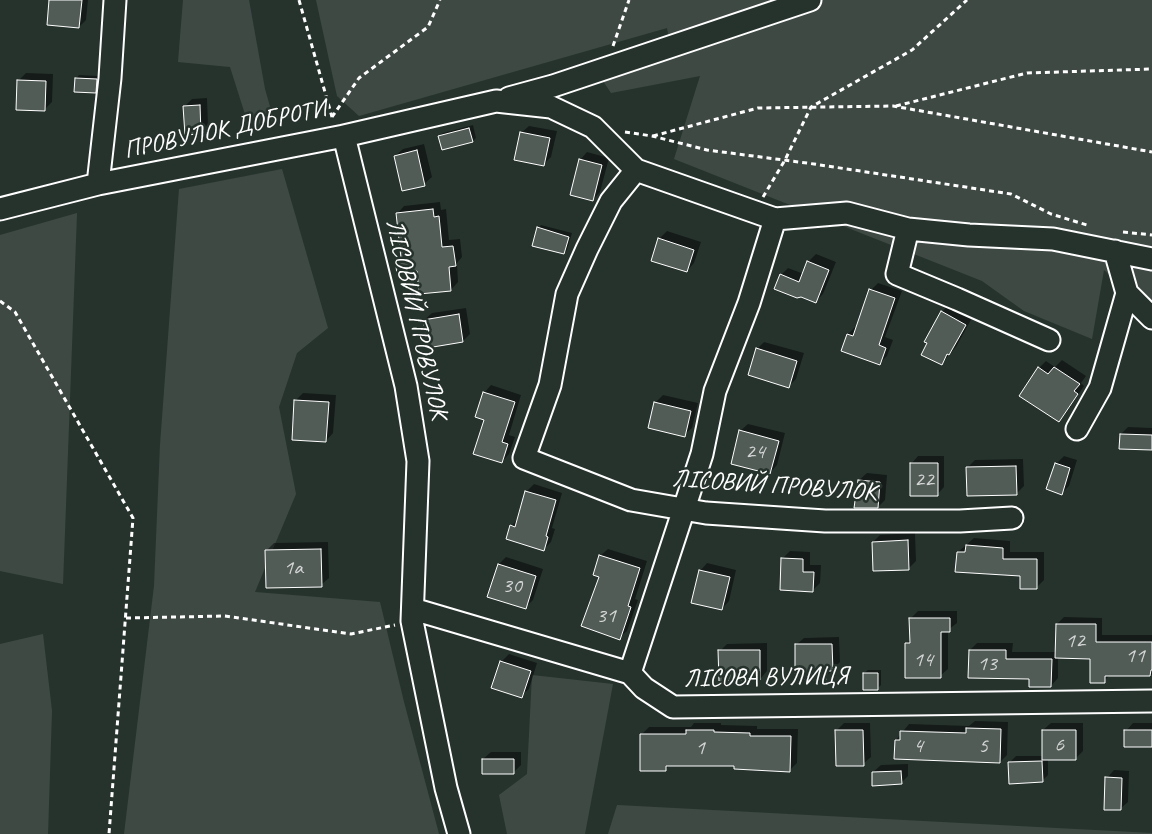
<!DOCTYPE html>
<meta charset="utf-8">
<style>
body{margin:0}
canvas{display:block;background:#26332d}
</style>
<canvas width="1152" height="834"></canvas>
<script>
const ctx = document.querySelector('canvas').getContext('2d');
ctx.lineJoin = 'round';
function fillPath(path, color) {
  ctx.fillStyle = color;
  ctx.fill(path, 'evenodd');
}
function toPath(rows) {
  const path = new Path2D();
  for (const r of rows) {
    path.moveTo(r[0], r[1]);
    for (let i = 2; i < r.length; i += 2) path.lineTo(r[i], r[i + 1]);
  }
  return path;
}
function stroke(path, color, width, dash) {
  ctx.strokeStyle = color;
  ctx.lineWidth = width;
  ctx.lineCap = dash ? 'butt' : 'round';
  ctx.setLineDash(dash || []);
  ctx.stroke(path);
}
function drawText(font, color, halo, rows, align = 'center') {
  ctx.font = font + ' Caveat,sans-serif';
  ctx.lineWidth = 5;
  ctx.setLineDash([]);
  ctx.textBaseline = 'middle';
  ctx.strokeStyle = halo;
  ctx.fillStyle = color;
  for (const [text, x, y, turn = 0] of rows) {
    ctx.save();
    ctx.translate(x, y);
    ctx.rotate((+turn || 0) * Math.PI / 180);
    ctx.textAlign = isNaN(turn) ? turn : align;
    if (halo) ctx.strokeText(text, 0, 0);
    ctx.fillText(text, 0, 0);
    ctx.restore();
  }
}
const green = toPath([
 [183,0,249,0,265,89,275,124,250,130,230,67,178,62],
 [316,0,1152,0,1152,315,1104,270,1092,339,1024,311,982,281,674,159,700,76,611,93,603,81,672,55,667,28,359,116,337,96],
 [282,169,328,328,297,353,279,407,296,494,255,592,380,602,404,702,439,834,124,834,154,586,160,445,179,189],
 [77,213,63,584,0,571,0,235],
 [43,634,52,711,48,834,0,834,0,644],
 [532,675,613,684,585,834,507,834,499,795,527,774],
 [617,805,1152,833,1152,834,608,834]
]);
const shadow = toPath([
 [50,0,88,0,86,20,79,27],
 [26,73,53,74,52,102,44,110,18,81],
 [79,75,100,76,99,88,95,91,76,79],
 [207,98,208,125,201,133,185,106,192,99],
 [473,125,476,138,473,141,439,136,443,133],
 [529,126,557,131,551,157,544,164,521,133],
 [424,144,432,177,424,184,395,156,403,149],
 [587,152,609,158,600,192,593,200,580,160],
 [440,202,441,210,446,209,449,240,460,239,462,257,457,263,458,282,451,290,418,269,396,260,401,254,397,214,404,206],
 [541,225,572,233,567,250,564,253,538,228],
 [667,231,701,242,694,263,687,271,653,260,660,238],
 [816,254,836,262,823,294,816,301,781,275,788,268,804,274,808,262],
 [878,283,902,291,885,337,893,340,887,356,880,363,848,334,855,327,857,328,871,290],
 [948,305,972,318,956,347,942,363,942,312],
 [466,308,470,334,463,341,424,320,432,313],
 [764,342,804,353,796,379,789,386,757,349],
 [1062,360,1086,376,1081,383,1084,386,1066,413,1059,421,1039,368,1046,361,1055,367],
 [491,385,521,395,509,435,515,437,509,454,502,462,486,419,484,393],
 [303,393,336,395,333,433,326,441,296,400],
 [663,395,698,403,692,428,684,435,655,403],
 [748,424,785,433,777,465,770,473,740,431],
 [1128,427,1152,428,1152,449,1121,434],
 [918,456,944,456,944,487,937,495,911,464],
 [1064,456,1077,460,1069,486,1062,493,1056,464],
 [1023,459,1024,486,1016,494,967,468,975,460],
 [867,473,887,475,885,500,878,507,859,480],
 [534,484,562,493,552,528,555,529,551,542,544,549,511,526,519,518,526,492],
 [915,533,916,561,909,568,873,542,880,535],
 [974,538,1010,541,1010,552,1044,552,1044,580,1037,587,1021,575,958,552],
 [328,542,329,578,321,585,266,551,274,543],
 [608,549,647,561,635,599,638,600,627,631,619,638,600,576,600,556],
 [790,551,810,552,810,565,821,565,820,583,812,591,783,558],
 [506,557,543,569,533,600,526,607,499,564],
 [707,563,736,570,729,601,722,609,700,571],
 [918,611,957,611,957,623,948,630,948,669,940,676,906,644,911,639,911,618],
 [1064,617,1102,618,1102,635,1152,635,1152,675,1110,675,1104,681,1092,658,1058,657,1058,678,1051,686,970,650,977,643,1013,643,1012,652,1056,652,1057,624],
 [839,637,840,662,825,678,796,645,804,638],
 [767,643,767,671,760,679,720,651,727,644],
 [509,654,537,663,529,689,521,696,501,662],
 [868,670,881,670,881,685,877,689,864,673],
 [975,721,1008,722,1007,755,1000,762,896,740,909,724,969,726],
 [694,723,721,723,721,725,757,726,757,729,798,729,797,763,789,771,735,765,670,765,666,769,641,735,649,727,691,727],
 [844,723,870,723,871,757,863,764,837,730],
 [1051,723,1083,723,1083,751,1076,758,1048,758,1048,775,1042,781,1010,762,1016,756,1043,756,1043,730],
 [1133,723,1152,723,1152,745,1126,731],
 [491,752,521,752,521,765,513,773,483,759],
 [908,764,908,776,901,783,873,772,881,765],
 [1114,770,1129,771,1128,802,1120,809,1107,778]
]);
const building = toPath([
 [49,0,82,0,79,28,47,25,49,0],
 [75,78,97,79,96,93,74,92,75,78],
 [17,80,46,81,45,111,16,110,17,80],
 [200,105,201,134,185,135,183,106,200,105],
 [469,128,473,142,442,150,438,136,469,128],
 [520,132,550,138,544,166,514,160,520,132],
 [417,150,425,186,402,191,394,156,417,150],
 [579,159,602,165,593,201,570,195,579,159],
 [433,209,434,217,439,216,442,247,453,246,456,266,449,267,451,291,419,294,417,271,397,274,395,259,401,258,396,213,433,209],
 [537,227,569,237,564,254,532,246,537,227],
 [658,238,694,250,687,272,651,261,658,238],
 [807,261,829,270,816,303,801,297,797,298,774,289,780,274,799,282,807,261],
 [869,289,895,298,879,345,886,348,880,365,841,351,847,334,853,336,869,289],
 [941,311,966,325,949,355,947,354,942,365,921,355,927,343,924,342,941,311],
 [459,314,463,342,427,348,423,320,459,314],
 [756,348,797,361,789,388,748,375,756,348],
 [1038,367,1048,374,1054,367,1080,384,1074,391,1078,394,1059,422,1019,396,1038,367],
 [483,392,515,402,502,442,508,444,502,463,473,454,484,420,475,417,483,392],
 [294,400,329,402,326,442,292,440,294,400],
 [654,402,691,411,685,437,648,428,654,402],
 [739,430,779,441,770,474,731,464,739,430],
 [1120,434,1152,435,1152,450,1119,449,1120,434],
 [910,463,938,463,938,496,910,496,910,463],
 [1055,463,1070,468,1062,495,1046,489,1055,463],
 [1016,466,1017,495,967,496,966,467,1016,466],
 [858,480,880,482,878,508,854,508,858,480],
 [525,491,556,500,546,536,548,537,544,551,506,539,510,525,515,527,525,491],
 [908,540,909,570,873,571,872,542,908,540],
 [966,545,1003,548,1003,559,1037,559,1037,589,1020,589,1020,576,955,572,957,552,965,552,966,545],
 [321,549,322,587,266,588,265,550,321,549],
 [599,555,640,568,628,606,631,607,620,640,581,626,599,577,593,575,599,555],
 [781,558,803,559,803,572,814,572,813,592,780,590,781,558],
 [498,564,536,576,526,609,487,597,498,564],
 [699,570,730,577,722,610,691,603,699,570],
 [909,618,950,618,950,632,941,632,941,678,905,678,905,643,910,643,909,618],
 [1056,624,1096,624,1096,642,1152,642,1152,670,1151,670,1150,676,1105,676,1105,683,1090,683,1090,659,1055,658,1056,624],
 [795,644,832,644,833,671,825,671,826,680,795,680,795,644],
 [718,650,760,650,760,680,719,681,718,650],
 [969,650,1006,650,1006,659,1052,659,1051,687,1029,687,1029,679,968,678,969,650],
 [500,661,531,671,522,698,491,688,500,661],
 [863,673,878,673,878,690,863,690,863,673],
 [966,728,1001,729,1000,763,894,759,895,740,900,740,900,731,966,733,966,728],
 [686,730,714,730,714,732,750,733,750,736,791,736,790,772,734,769,734,766,666,766,666,771,640,771,640,734,686,734,686,730],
 [835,730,863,730,864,766,836,766,835,730],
 [1042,730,1076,730,1076,760,1042,760,1042,730],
 [1124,730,1152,730,1152,747,1124,747,1124,730],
 [482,759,514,759,514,774,482,774,482,759],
 [1042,761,1043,782,1009,784,1008,762,1042,761],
 [901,771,902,784,872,786,872,772,901,771],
 [1105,777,1122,778,1121,810,1104,810,1105,777]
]);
const path = toPath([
 [299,0,332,117],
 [613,46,629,0],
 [896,106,1027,73,1152,69],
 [332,117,359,78,428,27,440,0],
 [625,132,652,136,707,150,814,164,1011,194,1051,214,1087,225],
 [653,136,758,108,893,106,1152,152],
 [763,197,785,160,811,107,912,50,967,0],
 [1123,232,1152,235],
 [0,301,15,312,133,518,109,834],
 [126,618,225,616,351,634,395,625]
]);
const minor = toPath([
 [509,98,553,86,810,0],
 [636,170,611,201,587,249,567,294,550,385,524,458,631,500,706,513,825,521,960,521,1012,518],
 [98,184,110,78,115,0],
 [0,209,98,184,344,136],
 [775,219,749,303,715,391,702,454,630,673,644,688,673,707,1152,701],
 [908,229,969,235,1053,239,1152,259],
 [1115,251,1127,293,1152,318],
 [1077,429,1100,388,1127,293],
 [413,609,630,673],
 [459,834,446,788,412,621,418,461,406,386,344,136,496,101,551,107,593,127,636,170,775,219,847,213,908,229,897,274,957,299,1049,340]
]);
const numberNames = [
 ["24",755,452],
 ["22",924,480],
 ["1а",293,568],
 ["30",512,586],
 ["31",606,616],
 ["12",1075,641],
 ["11",1135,656],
 ["14",923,660],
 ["13",987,664],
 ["6",1059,745],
 ["4",918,746],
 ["5",983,746],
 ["1",700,748]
];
const streetNames = [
 ["ПРОВУЛОК ДОБРОТИ",225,130,-12],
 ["ЛІСОВИЙ ПРОВУЛОК",416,319,77],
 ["ЛІСОВИЙ ПРОВУЛОК",774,486,4],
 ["ЛІСОВА ВУЛИЦЯ",766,678,-1]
];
fillPath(green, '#3e4944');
fillPath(shadow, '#0007');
fillPath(building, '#515c57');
stroke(building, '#fff', 1);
stroke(minor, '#fff', 25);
stroke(path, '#fff', 3, [5, 4]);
stroke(minor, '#26332d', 21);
drawText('22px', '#d4d6d5', null, numberNames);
drawText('25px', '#fff', '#26332d', streetNames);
</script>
